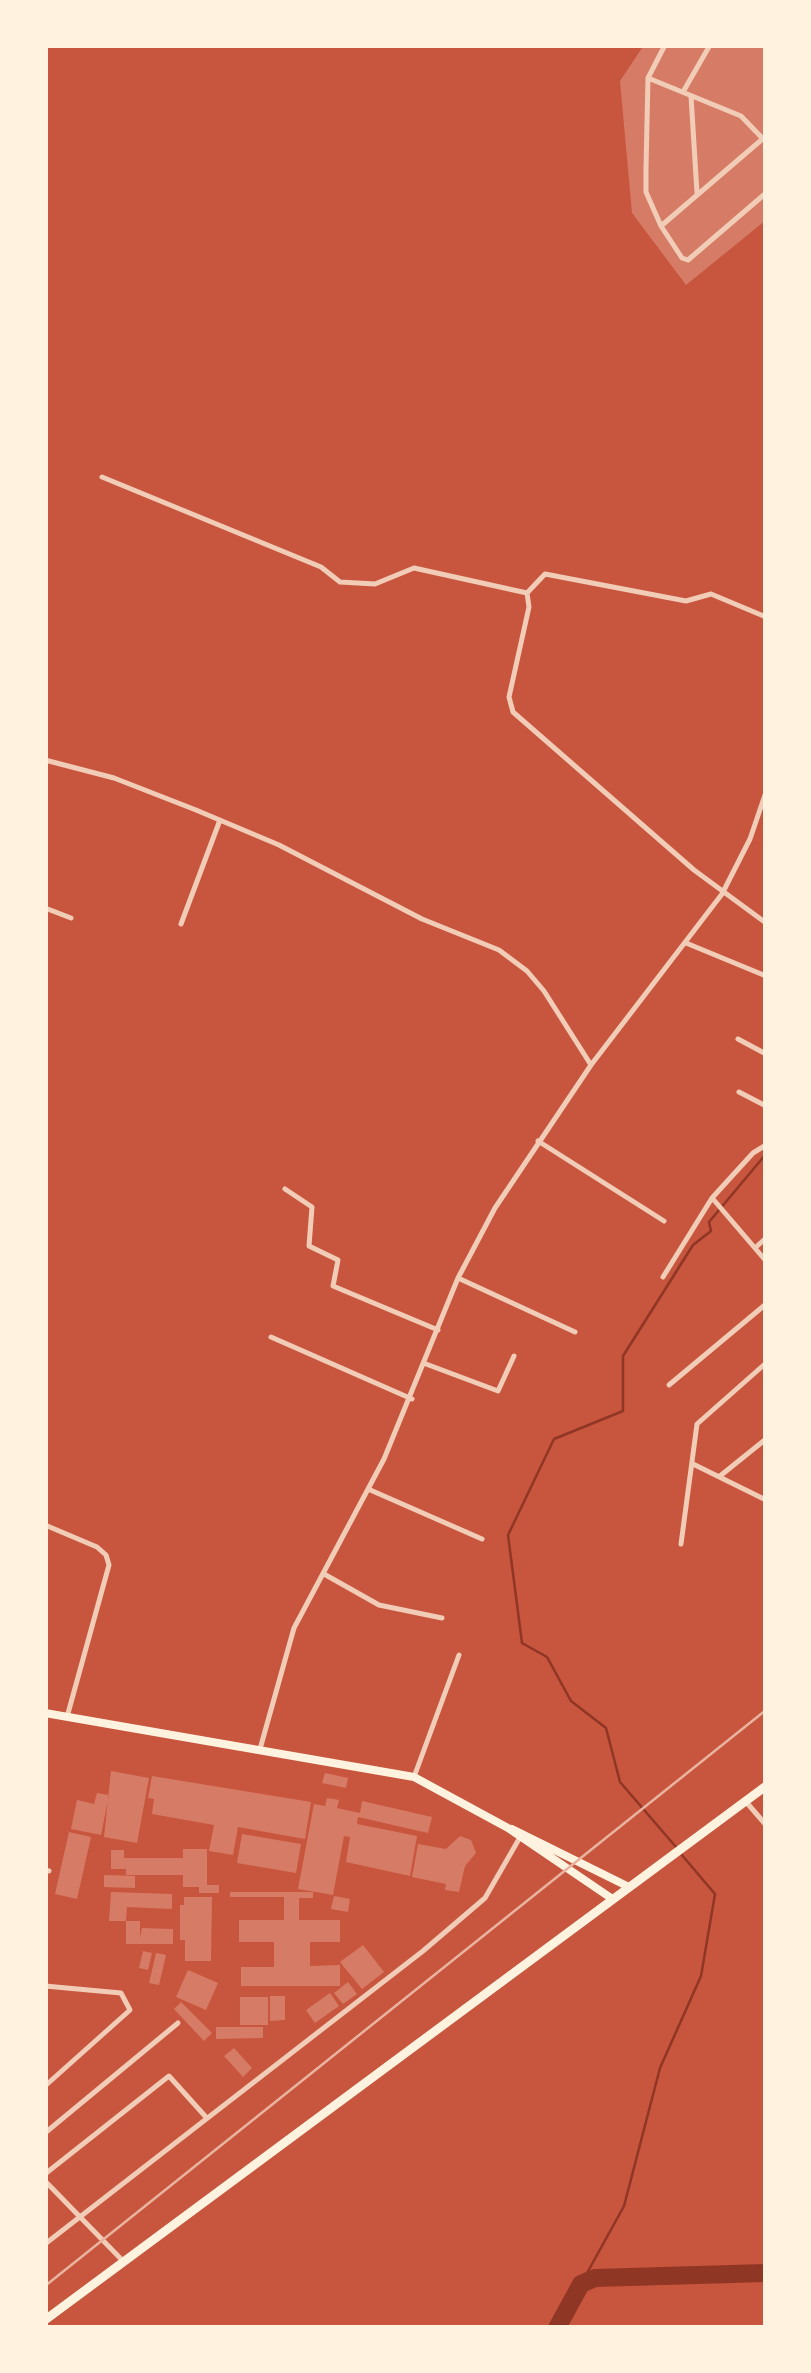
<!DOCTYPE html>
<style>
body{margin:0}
#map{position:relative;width:811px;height:2373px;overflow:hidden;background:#c8553d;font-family:Montserrat,sans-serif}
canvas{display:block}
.frame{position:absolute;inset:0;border:48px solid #fff3e0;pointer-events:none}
</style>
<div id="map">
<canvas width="811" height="2373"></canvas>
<div class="frame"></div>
</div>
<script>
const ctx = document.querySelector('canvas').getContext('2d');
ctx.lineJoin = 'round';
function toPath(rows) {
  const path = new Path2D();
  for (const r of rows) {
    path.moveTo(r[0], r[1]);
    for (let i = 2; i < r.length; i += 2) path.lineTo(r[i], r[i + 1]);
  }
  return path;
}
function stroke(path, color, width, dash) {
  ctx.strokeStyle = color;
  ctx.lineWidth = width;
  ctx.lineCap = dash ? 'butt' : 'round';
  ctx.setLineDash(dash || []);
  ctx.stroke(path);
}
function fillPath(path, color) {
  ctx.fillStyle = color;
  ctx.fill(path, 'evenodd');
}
const stream = toPath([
 [676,1847,620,1782,606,1728,571,1701,547,1657,522,1643,508,1535,554,1439,623,1411,623,1356,693,1245,711,1231,709,1222,766,1154],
 [581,2284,624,2206,660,2068,701,1976,715,1894,681,1854]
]);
const river = toPath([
 [557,2328,581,2284,595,2278,766,2273]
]);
const building = toPath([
 [644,45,766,45,766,220,686,285,632,213,620,81],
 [111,1771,149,1778,137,1843,104,1837],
 [325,1773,348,1778,346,1788,322,1783],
 [152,1776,311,1802,305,1839,238,1827,233,1855,209,1851,214,1825,152,1814,154,1799,148,1798],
 [97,1793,109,1795,101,1835,71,1829,77,1800,94,1804],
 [327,1798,339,1800,337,1808,360,1813,362,1801,432,1817,428,1833,358,1817,357,1824,417,1836,410,1876,346,1862,350,1837,344,1836,333,1895,298,1889,314,1804,325,1806],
 [69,1832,91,1837,77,1899,55,1894],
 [242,1834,301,1844,296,1873,237,1863],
 [460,1836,471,1840,476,1853,465,1866,459,1892,445,1890,446,1884,412,1877,418,1844,446,1849],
 [183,1849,207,1849,207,1885,219,1885,219,1893,199,1893,199,1887,183,1887,183,1875,126,1875,126,1869,111,1869,111,1850,124,1850,124,1858,183,1858],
 [104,1875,135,1876,135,1888,104,1887],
 [111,1892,172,1894,172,1909,127,1907,126,1921,109,1921],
 [230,1892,313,1892,313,1898,299,1898,299,1920,340,1920,340,1942,310,1942,310,1966,340,1965,340,1986,241,1986,241,1967,274,1967,274,1942,239,1942,239,1920,284,1920,284,1897,230,1897],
 [334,1896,350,1899,348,1912,331,1909],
 [184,1897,212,1897,211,1961,185,1961,185,1940,180,1940,180,1905,184,1905],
 [126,1921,140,1921,140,1938,142,1928,173,1929,173,1944,126,1944],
 [363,1945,384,1972,362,1989,340,1962],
 [143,1951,152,1953,148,1970,139,1968],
 [156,1953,166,1955,159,1985,149,1983],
 [188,1970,218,1983,206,2010,176,1997],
 [348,1982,357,1994,343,2004,334,1993],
 [330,1993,339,2006,315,2023,306,2010],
 [270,1996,285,1996,285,2020,270,2021],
 [240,1997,268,1997,268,2025,240,2025],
 [181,2002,212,2033,204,2041,174,2009],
 [216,2027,263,2027,263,2038,216,2039],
 [234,2048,252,2068,243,2077,224,2056]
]);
const minor = toPath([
 [648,78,741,116,766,142],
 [683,92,710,45],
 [691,96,697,193],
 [766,136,661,226,682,258,688,260,766,193],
 [661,226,646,192,646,168,648,78,665,45],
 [102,477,321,567,340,582,375,584,414,568,527,593,529,607,509,697,513,712,694,870,766,923],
 [527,593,545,574,686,601,711,594,766,617],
 [45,760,114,778,196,810,279,845,422,919,499,950,527,971,544,991,591,1065],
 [45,908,71,918],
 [181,924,220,820],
 [686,943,766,976],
 [738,1039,766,1054],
 [739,1092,766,1106],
 [538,1141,664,1221],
 [285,1189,312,1207,309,1246,338,1260,333,1286,438,1330],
 [713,1199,766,1261],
 [755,1248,766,1238],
 [663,1277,712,1198,753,1153,766,1145],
 [458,1278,575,1332],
 [271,1337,412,1399],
 [426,1364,498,1391,514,1356],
 [669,1385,766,1304],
 [693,1464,766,1500],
 [720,1476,766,1439],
 [368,1489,482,1539],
 [45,1525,97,1547,106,1555,109,1565,67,1717],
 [681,1544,697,1424,766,1363],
 [324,1574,379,1605,442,1618],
 [260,1749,294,1628,384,1459,458,1278,495,1208,591,1065,722,894,750,839,766,792],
 [414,1777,459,1655],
 [747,1803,766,1825],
 [45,1870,49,1871],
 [45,1986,121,1993,130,2010,45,2086],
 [45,2133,178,2023],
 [45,2174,169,2076,205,2116],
 [45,2181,123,2261],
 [45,2244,423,1951,485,1898,519,1839]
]);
const secondary = toPath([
 [45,1713,414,1777,508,1828,611,1898],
 [512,1829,627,1886]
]);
const primary = toPath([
 [45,2320,766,1786]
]);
const rail = toPath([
 [45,2286,766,1710]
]);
stroke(stream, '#8f3625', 2.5);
stroke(river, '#8f3625', 18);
fillPath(building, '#d67c66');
stroke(minor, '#f1ccb7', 5);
stroke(secondary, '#fff3e0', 8);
stroke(primary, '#fff3e0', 9);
stroke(rail, '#e9b49f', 2.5);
</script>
